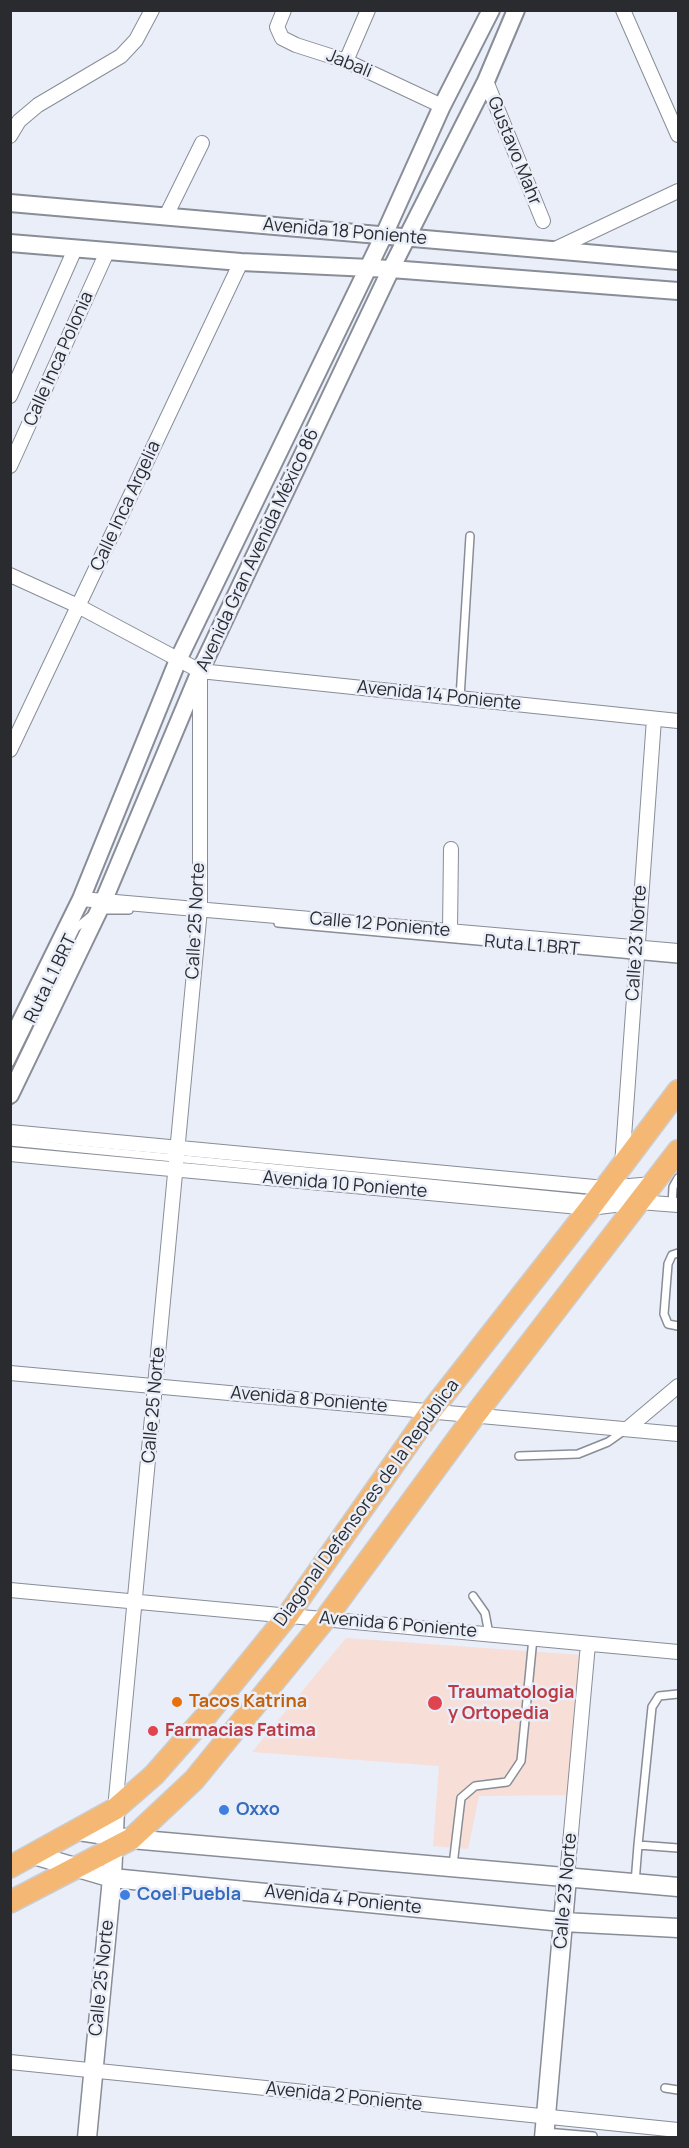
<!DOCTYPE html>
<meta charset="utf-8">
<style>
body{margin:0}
#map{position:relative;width:689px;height:2148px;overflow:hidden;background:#e9eef9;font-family:Manrope,sans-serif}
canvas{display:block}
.frame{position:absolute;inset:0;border:12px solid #292b2f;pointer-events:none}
</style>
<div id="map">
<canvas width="689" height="2148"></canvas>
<div class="frame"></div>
</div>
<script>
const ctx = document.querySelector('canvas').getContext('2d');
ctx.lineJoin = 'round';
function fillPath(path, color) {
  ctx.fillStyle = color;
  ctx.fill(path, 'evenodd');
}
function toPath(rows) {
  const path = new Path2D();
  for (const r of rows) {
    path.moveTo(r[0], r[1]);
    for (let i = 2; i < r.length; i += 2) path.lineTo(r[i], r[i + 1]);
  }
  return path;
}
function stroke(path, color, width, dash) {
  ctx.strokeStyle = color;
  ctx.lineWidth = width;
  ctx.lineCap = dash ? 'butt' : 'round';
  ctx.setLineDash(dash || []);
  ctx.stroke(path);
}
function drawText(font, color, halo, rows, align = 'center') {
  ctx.font = font + ' Manrope,sans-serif';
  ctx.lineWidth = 5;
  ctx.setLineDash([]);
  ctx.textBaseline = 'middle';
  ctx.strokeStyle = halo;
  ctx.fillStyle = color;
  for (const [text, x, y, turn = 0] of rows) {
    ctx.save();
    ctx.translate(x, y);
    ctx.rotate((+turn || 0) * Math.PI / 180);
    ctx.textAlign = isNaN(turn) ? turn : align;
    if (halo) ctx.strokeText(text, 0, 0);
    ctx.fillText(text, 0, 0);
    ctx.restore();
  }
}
const medical = toPath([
 [346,1638,581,1655,570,1795,479,1796,468,1849,433,1846,439,1766,252,1752]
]);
const service = toPath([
 [460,698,470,536],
 [278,923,678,959],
 [10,1063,76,928,98,910,129,910],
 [10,1142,593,1199],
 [610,1199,627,1195,639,1188],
 [672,1205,673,1187,678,1178],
 [678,1253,672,1255,668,1264,664,1314,668,1324,678,1326],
 [519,1456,578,1454,608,1442,625,1430],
 [473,1596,485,1613,489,1634],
 [678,1694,659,1696,652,1707,638,1845,678,1848],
 [453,1865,461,1798,475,1786,507,1782,521,1761,533,1638],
 [635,1883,638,1845],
 [665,2088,678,2090],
 [545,2132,593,2136]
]);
const minor = toPath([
 [284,10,277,27,282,38,296,45,346,61,442,106],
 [623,10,678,135],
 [346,61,368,10],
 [486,81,543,221],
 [10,136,19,121,38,105,121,56,136,40,152,10],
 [166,216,202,143],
 [555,249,678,191],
 [10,396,75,249],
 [10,466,107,252],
 [10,575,78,606,200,671,678,721],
 [10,750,241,262],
 [81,899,678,951],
 [450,931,451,849],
 [10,1132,605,1188,653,1184],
 [10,1154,590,1208,639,1202,678,1205],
 [622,1165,654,719],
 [10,1373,678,1434],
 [627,1429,678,1386],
 [10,1590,678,1652],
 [115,1809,200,909,200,676],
 [567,1877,588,1644],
 [10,2062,678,2130]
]);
const tertiary = toPath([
 [10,203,678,261],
 [10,243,241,262,391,269,678,291],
 [10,1043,81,899,178,660,384,235,442,106,491,10],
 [10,1095,103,902,200,671,391,269,486,81,516,10]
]);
const secondary = toPath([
 [79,1831,131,1839,678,1887],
 [34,1855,112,1878,563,1922,678,1928],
 [87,2138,112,1878,115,1809],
 [544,2138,567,1877]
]);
const primary = toPath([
 [10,1867,115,1809,154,1775,206,1716,288,1615,431,1411,590,1208,678,1091],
 [10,1902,131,1839,194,1780,326,1618,475,1415,678,1151]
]);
const markers = [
 [177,1702,6,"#e8710a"],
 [435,1703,8,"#e0444e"],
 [153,1731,6,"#e0444e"],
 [224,1810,6,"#3f7fe0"],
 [125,1895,6,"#3f7fe0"]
];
const streetNames = [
 ["Jabali",349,64,22],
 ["Gustavo Mahr",514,151,68],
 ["Avenida 18 Poniente",345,232,5],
 ["Calle Inca Polonia",59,359,-66],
 ["Calle Inca Argelia",126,506,-65],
 ["Avenida Gran Avenida México 86",258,550,-65],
 ["Avenida 14 Poniente",439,696,6],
 ["Calle 25 Norte",196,921,-87],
 ["Calle 12 Poniente",380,925,5],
 ["Calle 23 Norte",637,943,-86],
 ["Ruta L1 BRT",532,946,5],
 ["Ruta L1 BRT",51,979,-64],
 ["Avenida 10 Poniente",345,1185,5],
 ["Avenida 8 Poniente",309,1400,5],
 ["Calle 25 Norte",154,1405,-85],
 ["Diagonal Defensores de la República",367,1503,-54],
 ["Avenida 6 Poniente",398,1625,5],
 ["Calle 23 Norte",566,1891,-85],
 ["Avenida 4 Poniente",343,1900,6],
 ["Calle 25 Norte",102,1978,-84],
 ["Avenida 2 Poniente",344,2097,6]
];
const healthNames = [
 ["Traumatologia",448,1693],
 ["y Ortopedia",448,1714],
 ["Farmacias Fatima",165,1731]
];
const foodNames = [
 ["Tacos Katrina",189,1702]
];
const shopNames = [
 ["Oxxo",236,1810],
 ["Coel Puebla",137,1895]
];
fillPath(medical, '#f7ded6');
stroke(service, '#888d97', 10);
stroke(minor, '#888d97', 16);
stroke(tertiary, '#888d97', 20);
stroke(secondary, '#888d97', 21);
stroke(primary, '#cccccd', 24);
stroke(service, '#fff', 7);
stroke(minor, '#fff', 14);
stroke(tertiary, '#fff', 16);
stroke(secondary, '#fff', 18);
stroke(primary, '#f5b874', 21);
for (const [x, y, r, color] of markers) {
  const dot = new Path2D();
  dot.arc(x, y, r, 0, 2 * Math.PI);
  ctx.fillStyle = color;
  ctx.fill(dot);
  stroke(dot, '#e9eef9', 2);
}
drawText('18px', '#292b2f', '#e9eef9', streetNames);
drawText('bold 18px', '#be3a42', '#e9eef9', healthNames, 'left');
drawText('bold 18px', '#c56008', '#e9eef9', foodNames, 'left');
drawText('bold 18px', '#366cbe', '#e9eef9', shopNames, 'left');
</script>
